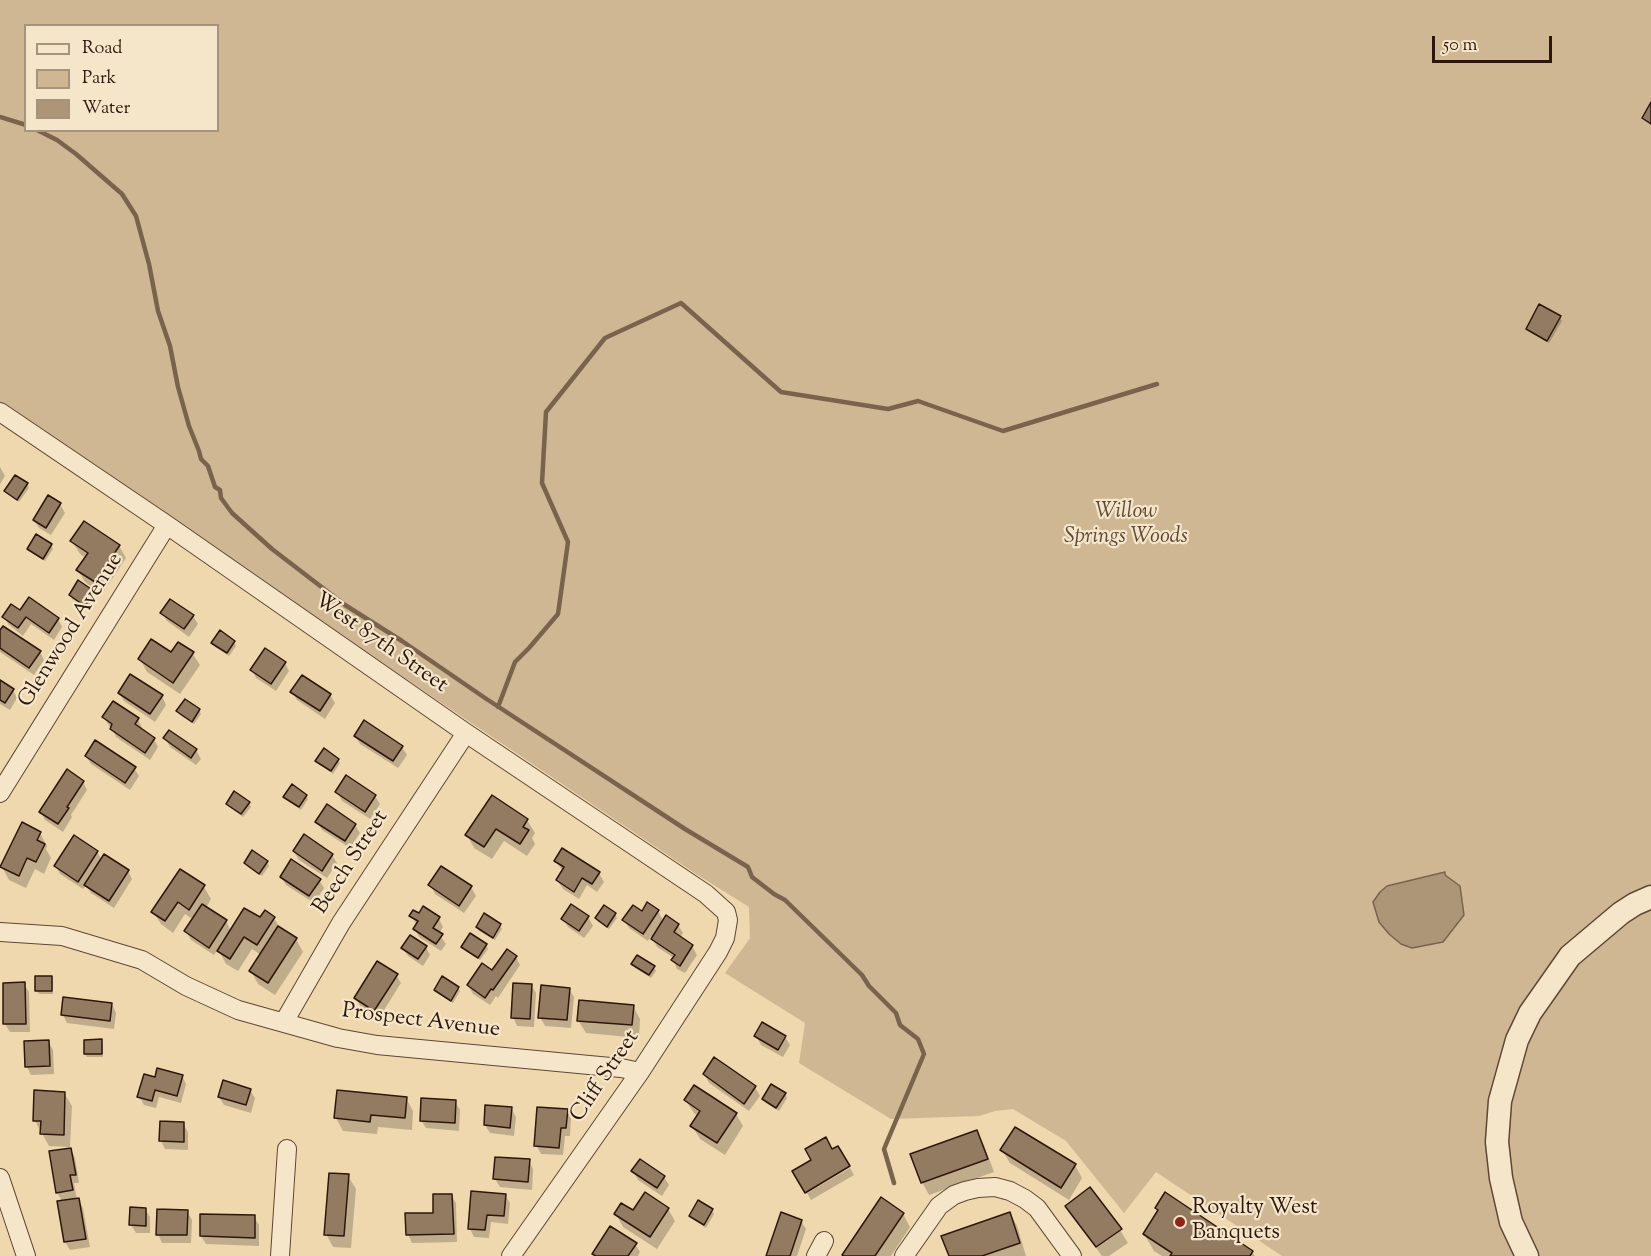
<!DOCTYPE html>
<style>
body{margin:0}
#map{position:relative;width:1651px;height:1256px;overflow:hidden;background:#efd8ad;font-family:"Sorts Mill Goudy",serif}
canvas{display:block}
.legend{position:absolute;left:24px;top:24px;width:195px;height:108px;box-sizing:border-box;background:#f5e6ca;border:2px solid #a5937e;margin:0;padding:8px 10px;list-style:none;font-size:18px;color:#2d170d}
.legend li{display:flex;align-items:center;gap:12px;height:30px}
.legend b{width:30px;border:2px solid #a5937e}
.scale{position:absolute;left:1432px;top:36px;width:120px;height:27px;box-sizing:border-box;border:3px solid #2d170d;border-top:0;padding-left:8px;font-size:18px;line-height:21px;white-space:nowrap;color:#2d170d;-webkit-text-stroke:4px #f5e6ca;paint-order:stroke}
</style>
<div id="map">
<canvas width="1651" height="1256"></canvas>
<ul class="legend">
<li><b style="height:8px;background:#f5e6ca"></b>Road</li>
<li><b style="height:16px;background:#ceb792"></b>Park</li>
<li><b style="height:16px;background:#ad9677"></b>Water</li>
</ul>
<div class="scale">50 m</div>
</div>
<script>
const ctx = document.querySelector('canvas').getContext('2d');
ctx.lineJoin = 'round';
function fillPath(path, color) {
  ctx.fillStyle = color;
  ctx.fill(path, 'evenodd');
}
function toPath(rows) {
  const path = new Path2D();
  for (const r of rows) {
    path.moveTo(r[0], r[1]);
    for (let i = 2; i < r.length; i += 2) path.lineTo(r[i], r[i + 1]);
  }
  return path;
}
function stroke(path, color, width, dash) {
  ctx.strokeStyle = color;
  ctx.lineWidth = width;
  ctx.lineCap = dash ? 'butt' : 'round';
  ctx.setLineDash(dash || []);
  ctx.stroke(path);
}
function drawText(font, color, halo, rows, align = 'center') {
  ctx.font = font + ' "Sorts Mill Goudy",serif';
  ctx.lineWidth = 4.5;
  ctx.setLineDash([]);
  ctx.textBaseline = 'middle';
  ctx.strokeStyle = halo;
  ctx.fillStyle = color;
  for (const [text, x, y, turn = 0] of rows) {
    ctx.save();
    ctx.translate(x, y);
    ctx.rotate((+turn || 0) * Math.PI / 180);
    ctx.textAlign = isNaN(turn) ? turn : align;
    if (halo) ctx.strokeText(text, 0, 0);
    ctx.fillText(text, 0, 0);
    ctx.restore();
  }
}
const green = toPath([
 [0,0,1651,0,1651,1256,1282,1256,1156,1172,1124,1213,1066,1141,1013,1109,995,1111,979,1116,891,1119,799,1063,805,1023,725,973,750,938,749,907,693,872,0,406],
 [26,26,218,26,218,130,26,130]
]);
const water = toPath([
 [1445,872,1445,875,1460,886,1464,915,1443,942,1412,948,1401,944,1389,934,1379,922,1373,902,1380,892,1387,886,1445,872]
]);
const shadow = toPath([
 [1540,306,1560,317,1562,321,1549,343,1530,332,1528,329],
 [0,467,5,476,0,484],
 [27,484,29,488,19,502,8,494,6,491],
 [60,504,65,513,51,535,39,528,34,520],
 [72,541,119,546,126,558,102,594,85,582,78,570,86,558,80,554],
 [51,545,53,549,45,561,31,552,29,549],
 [79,582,93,592,95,596,87,608,72,599,70,595],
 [21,612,58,619,62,627,54,640,31,624,23,636,9,625,4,617],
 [162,613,193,616,198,624,189,637,167,621],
 [0,633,40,652,44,660,34,675,0,652],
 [234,642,236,646,229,656,215,647,213,643],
 [192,653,200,665,180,694,147,672,140,659],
 [285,663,289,671,276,691,256,678,252,670],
 [0,682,13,690,17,698,10,710,0,704],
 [292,692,330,695,335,703,325,719,297,700],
 [119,693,162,696,166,705,155,722,124,701],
 [185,701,199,710,201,714,194,724,180,715,178,711],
 [104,717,138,719,142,728,141,730,154,739,158,747,150,760,116,737,112,728,109,726],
 [355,736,402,747,407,755,398,768,360,744],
 [165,738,196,750,201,759,196,765,170,747],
 [86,756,134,768,139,776,130,790,91,764],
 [338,760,340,763,333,774,319,764,317,761],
 [83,782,87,790,71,815,72,817,63,832,45,820,41,812],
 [337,792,375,796,380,804,370,819,342,801],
 [306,796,308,799,301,810,287,800,285,797],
 [249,803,251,807,243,817,229,807,227,804],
 [527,820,535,833,532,838,535,844,527,856,504,841,492,859,474,848,467,835],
 [317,822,355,825,360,833,350,848,322,830],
 [40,833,47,846,46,849,51,858,44,874,35,869,26,888,9,880,2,867],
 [97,852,102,860,128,871,132,879,114,908,91,893,86,885,83,889,60,874,56,866],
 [294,852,332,855,337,863,327,878,299,860],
 [556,861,599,873,604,882,597,892,587,885,579,899,563,889,558,881,564,871,561,869],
 [267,862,269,866,262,876,248,867,245,863],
 [281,877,319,880,324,888,314,903,286,885],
 [430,885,471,887,476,896,464,913,435,894],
 [204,887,211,899,206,908,226,921,231,931,260,919,274,918,281,930,296,939,303,952,275,995,258,984,251,971,261,955,252,949,238,971,226,964,218,949,214,955,191,940,186,931,194,920,185,914,173,933,161,924,153,912],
 [658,911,664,922,678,925,683,933,680,938,692,946,697,955,685,973,677,969,673,960,674,958,657,947,651,936,648,941,629,928,624,920,642,913],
 [615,914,617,918,609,929,598,922,596,919],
 [485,915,500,925,502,929,495,940,479,931,477,927],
 [411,916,439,919,443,927,439,934,446,944,441,951,419,937,415,929,417,925],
 [588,917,593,926,584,938,568,927,563,919],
 [486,945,488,949,480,960,465,950,463,947],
 [426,947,430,955,423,966,408,956,403,948],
 [516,957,520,965,498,998,496,996,490,1005,473,994,468,985],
 [633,964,654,967,656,971,651,978,635,968],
 [396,975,401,983,379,1018,360,1006,356,998],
 [51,977,53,981,53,994,39,994,37,991],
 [24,984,29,992,30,1032,10,1032,5,1024],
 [531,985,536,993,534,1027,517,1026,513,1017],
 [458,988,460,991,453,1003,438,993,436,990],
 [569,989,574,997,571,1028,545,1026,540,1017],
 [112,1004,116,1013,114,1029,67,1023,63,1015],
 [633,1006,640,1019,639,1038,586,1033,578,1020],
 [756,1036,785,1037,790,1045,783,1057,761,1045],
 [48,1041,53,1050,54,1074,31,1075,27,1067],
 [101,1041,103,1045,103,1057,87,1057,85,1054],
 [715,1059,755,1087,760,1096,749,1111,709,1083,704,1074],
 [182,1076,186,1084,181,1103,159,1097,156,1108,144,1105,139,1096],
 [250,1090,255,1098,251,1113,224,1105,219,1097],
 [64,1093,72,1106,70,1147,49,1146,35,1121],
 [785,1094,787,1098,779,1111,766,1103,763,1099],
 [406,1098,413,1111,412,1130,378,1127,377,1134,343,1131,336,1118],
 [686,1101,736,1114,743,1126,725,1155,700,1139,692,1126,698,1116,694,1113],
 [455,1102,460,1110,459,1131,426,1128,421,1120],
 [511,1108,516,1117,514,1136,490,1133,485,1125],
 [567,1110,571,1118,570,1136,565,1136,563,1155,541,1154,536,1145],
 [183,1124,188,1132,188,1150,165,1149,161,1141],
 [977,1132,984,1145,994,1172,929,1195,922,1182],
 [71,1149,75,1158,79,1183,74,1183,77,1200,78,1199,83,1208,90,1247,70,1250,65,1242,58,1203,63,1202,57,1193],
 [1002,1150,1075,1165,1082,1178,1069,1200,1010,1163],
 [529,1161,533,1169,532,1190,500,1187,495,1179],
 [850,1168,854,1175,811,1200,807,1193],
 [633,1171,664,1177,669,1185,662,1196,638,1180],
 [348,1176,356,1189,351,1248,333,1247,326,1234],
 [451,1195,456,1203,457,1242,412,1243,408,1234,435,1214],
 [505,1195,510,1203,508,1224,491,1222,489,1238,474,1237,470,1229],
 [1157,1208,1252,1252,1255,1256,1162,1256,1154,1251,1144,1234,1159,1211],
 [145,1209,150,1217,150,1233,136,1233,131,1225],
 [668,1209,675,1221,657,1249,623,1227,616,1214],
 [712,1210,714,1214,706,1228,693,1219,691,1216],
 [187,1211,192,1220,191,1243,162,1243,158,1234],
 [1010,1213,1017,1226,1026,1256,951,1256],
 [903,1214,910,1227,891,1256,844,1256],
 [254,1217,259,1225,259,1246,206,1244,201,1236],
 [1075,1219,1120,1230,1128,1243,1109,1256,1102,1256],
 [801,1221,806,1229,797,1256,768,1256],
 [635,1244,640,1252,638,1256,595,1256,594,1254]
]);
const stream = toPath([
 [0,117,26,125],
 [37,130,57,140,76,154,122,194,136,216,149,264,158,311,170,346,178,387,189,426,199,451,201,459,208,466,215,487,220,490,221,498,232,513,272,549,345,605,402,641,485,698,685,829,748,867,752,877,774,894,785,900,862,975,869,986,896,1013,900,1025,918,1039,924,1054,884,1149,894,1183],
 [498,707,515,662,529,648,558,614,568,542,542,483,546,412,605,338,681,303,781,392,888,409,918,401,1003,431,1157,384]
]);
const building = toPath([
 [1651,102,1651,124,1642,118,1651,102],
 [1539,304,1561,316,1547,341,1526,329,1539,304],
 [15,475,28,483,17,500,4,491,15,475],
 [48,495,61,503,46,528,33,520,48,495],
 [84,521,120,545,95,582,76,570,88,553,70,541,84,521],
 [36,534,52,544,43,559,27,549,36,534],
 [78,580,94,591,85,606,69,595,78,580],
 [29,597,59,618,49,633,26,617,18,628,2,617,11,604,20,610,29,597],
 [170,599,194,615,184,629,160,613,170,599],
 [3,626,41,651,29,668,0,648,0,630,3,626],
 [220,630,235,641,227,653,211,643,220,630],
 [151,639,171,652,178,642,194,652,173,683,138,659,151,639],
 [265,648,286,662,271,684,250,670,265,648],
 [130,674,163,695,150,714,118,693,130,674],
 [302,675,331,694,320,711,290,692,302,675],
 [0,680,14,689,5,703,0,700,0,680],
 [185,699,200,709,192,722,176,711,185,699],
 [113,701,139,718,135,724,155,738,145,753,110,729,112,724,102,717,113,701],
 [364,720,403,746,393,761,354,736,364,720],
 [169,730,197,749,191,758,163,738,169,730],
 [95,740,136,767,125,783,85,756,95,740],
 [324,748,339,759,331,771,315,761,324,748],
 [67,769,84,781,67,807,69,808,58,824,39,812,67,769],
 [346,775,376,795,365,812,335,792,346,775],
 [292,784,307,795,299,807,283,797,292,784],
 [234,791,250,802,241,814,226,804,234,791],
 [492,795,528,819,523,827,529,830,520,844,496,829,484,847,465,835,492,795],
 [327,804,356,824,345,841,315,822,327,804],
 [22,822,41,832,37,840,45,844,36,862,27,858,19,876,0,867,22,822],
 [304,834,333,854,322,871,293,851,304,834],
 [74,835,98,851,78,882,54,866,74,835],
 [562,848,600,872,592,884,582,878,574,892,556,880,564,867,554,861,562,848],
 [252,850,268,861,259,874,244,863,252,850],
 [104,854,129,870,109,901,84,885,104,854],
 [291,859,321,879,309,896,280,877,291,859],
 [441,866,472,886,459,906,428,885,441,866],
 [180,869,205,885,189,910,178,902,165,921,151,912,180,869],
 [647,902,659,910,643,934,622,920,633,905,642,911,647,902],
 [202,904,227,920,209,948,184,931,202,904],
 [571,904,589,916,579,931,561,919,571,904],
 [604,905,616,913,607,927,595,918,604,905],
 [423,906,440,917,433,928,443,934,436,944,413,929,418,921,409,916,413,910,419,913,423,906],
 [244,908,260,917,265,910,275,917,257,945,244,937,230,959,217,951,244,908],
 [484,913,501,924,493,938,476,927,484,913],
 [666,915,679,924,674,932,693,945,680,966,671,960,675,955,651,939,666,915],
 [278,926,297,938,268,983,249,971,278,926],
 [470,933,487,944,478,958,461,947,470,933],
 [410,935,427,946,418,959,401,948,410,935],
 [507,949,517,956,493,990,491,989,485,998,467,985,482,963,492,970,507,949],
 [637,955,655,966,649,975,631,964,637,955],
 [377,961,398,974,374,1011,354,998,377,961],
 [35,976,52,976,52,991,35,991,35,976],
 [442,976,459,987,451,1001,434,990,442,976],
 [25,982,26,1024,3,1024,3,983,25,982],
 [513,983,532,984,530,1019,511,1018,513,983],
 [541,985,570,988,567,1020,538,1018,541,985],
 [63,997,112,1003,110,1021,61,1015,63,997],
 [579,1000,634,1005,632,1025,577,1021,579,1000],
 [762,1022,786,1036,778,1050,754,1036,762,1022],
 [102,1039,102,1054,84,1054,84,1040,102,1039],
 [49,1040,50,1066,25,1067,24,1041,49,1040],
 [714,1057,756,1086,744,1104,703,1074,714,1057],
 [157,1068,183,1075,177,1096,155,1090,152,1101,137,1097,144,1074,155,1077,157,1068],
 [223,1080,251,1089,246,1105,218,1097,223,1080],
 [771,1084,786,1093,776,1108,762,1099,771,1084],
 [694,1085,737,1113,717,1143,690,1126,700,1111,684,1100,694,1085],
 [34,1090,65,1092,64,1135,40,1134,41,1121,33,1121,34,1090],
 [337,1090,407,1097,405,1118,371,1115,370,1122,334,1118,337,1090],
 [421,1098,456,1100,455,1123,420,1121,421,1098],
 [485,1105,512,1107,510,1128,484,1125,485,1105],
 [537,1107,568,1109,566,1128,561,1128,559,1148,534,1146,537,1107],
 [160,1121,184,1122,184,1142,159,1141,160,1121],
 [1015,1127,1076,1164,1061,1188,1000,1150,1015,1127],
 [977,1130,988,1159,921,1183,910,1154,977,1130],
 [826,1137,832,1149,838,1146,850,1166,805,1193,792,1171,811,1160,805,1149,826,1137],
 [71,1148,76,1175,70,1175,73,1190,56,1193,49,1151,71,1148],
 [495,1157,530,1159,528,1182,493,1179,495,1157],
 [640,1159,665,1176,657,1188,631,1171,640,1159],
 [329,1173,349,1174,344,1236,324,1235,329,1173],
 [1090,1187,1122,1229,1096,1247,1065,1206,1090,1187],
 [471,1191,506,1194,504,1216,487,1215,485,1230,468,1229,471,1191],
 [645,1192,669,1208,650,1237,614,1214,621,1203,633,1210,645,1192],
 [1165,1192,1253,1251,1250,1256,1170,1256,1172,1253,1143,1234,1158,1210,1155,1208,1165,1192],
 [433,1194,452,1194,454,1234,406,1235,405,1213,433,1213,433,1194],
 [881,1197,904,1213,875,1256,844,1256,842,1255,881,1197],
 [79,1198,86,1239,64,1242,57,1201,79,1198],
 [698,1200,713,1209,704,1225,689,1216,698,1200],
 [130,1207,146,1208,146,1226,129,1225,130,1207],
 [157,1209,188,1210,187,1235,156,1235,157,1209],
 [781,1212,802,1220,790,1256,766,1256,781,1212],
 [1010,1212,1020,1243,982,1256,949,1256,941,1236,1010,1212],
 [200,1214,255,1215,255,1238,200,1236,200,1214],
 [610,1226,637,1243,628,1256,596,1256,592,1254,610,1226]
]);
const minor = toPath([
 [0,412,167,525,466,733,706,894,726,912,728,920,725,938,718,952,640,1072,511,1256],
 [0,793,167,525],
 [0,932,62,936,142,960,186,986,238,1010,338,1038,377,1045,621,1068,640,1072],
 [284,1022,341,923,466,733],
 [0,1178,26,1256],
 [280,1256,287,1149],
 [816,1256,824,1241],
 [904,1256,939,1206,954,1195,965,1191,978,1188,995,1187,1010,1191,1025,1199,1037,1208,1072,1256]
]);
const tertiary = toPath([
 [1527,1256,1511,1222,1501,1178,1497,1142,1500,1101,1517,1040,1530,1013,1570,956,1621,913,1635,904,1651,897]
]);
const markers = [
 [1180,1222,6,"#8f2418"]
];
const parkNames = [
 ["Willow",1126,513],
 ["Springs Woods",1126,538]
];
const streetNames = [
 ["Glenwood Avenue",72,631,-58],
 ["West 87th Street",380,644,35],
 ["Beech Street",352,863,-57],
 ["Prospect Avenue",421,1022,7],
 ["Cliff Street",606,1077,-56]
];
const poiNames = [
 ["Royalty West",1192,1209],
 ["Banquets",1192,1234]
];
fillPath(green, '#ceb792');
fillPath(water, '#ad9677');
stroke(water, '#7a634d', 1.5);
fillPath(shadow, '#0003');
stroke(stream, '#7a634d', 4.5);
fillPath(building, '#927b60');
stroke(building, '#2d170d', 1.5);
stroke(minor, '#5e4735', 20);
stroke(tertiary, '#5e4735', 25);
stroke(minor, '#f5e6ca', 18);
stroke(tertiary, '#f5e6ca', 22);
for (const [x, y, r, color] of markers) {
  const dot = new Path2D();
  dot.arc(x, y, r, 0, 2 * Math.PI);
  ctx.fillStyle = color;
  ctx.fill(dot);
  stroke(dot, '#f5e6ca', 2);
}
drawText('italic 22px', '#5d4735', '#f5e6ca', parkNames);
drawText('22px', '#2d170d', '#f5e6ca', streetNames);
drawText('22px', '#2d170d', '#f5e6ca', poiNames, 'left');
</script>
